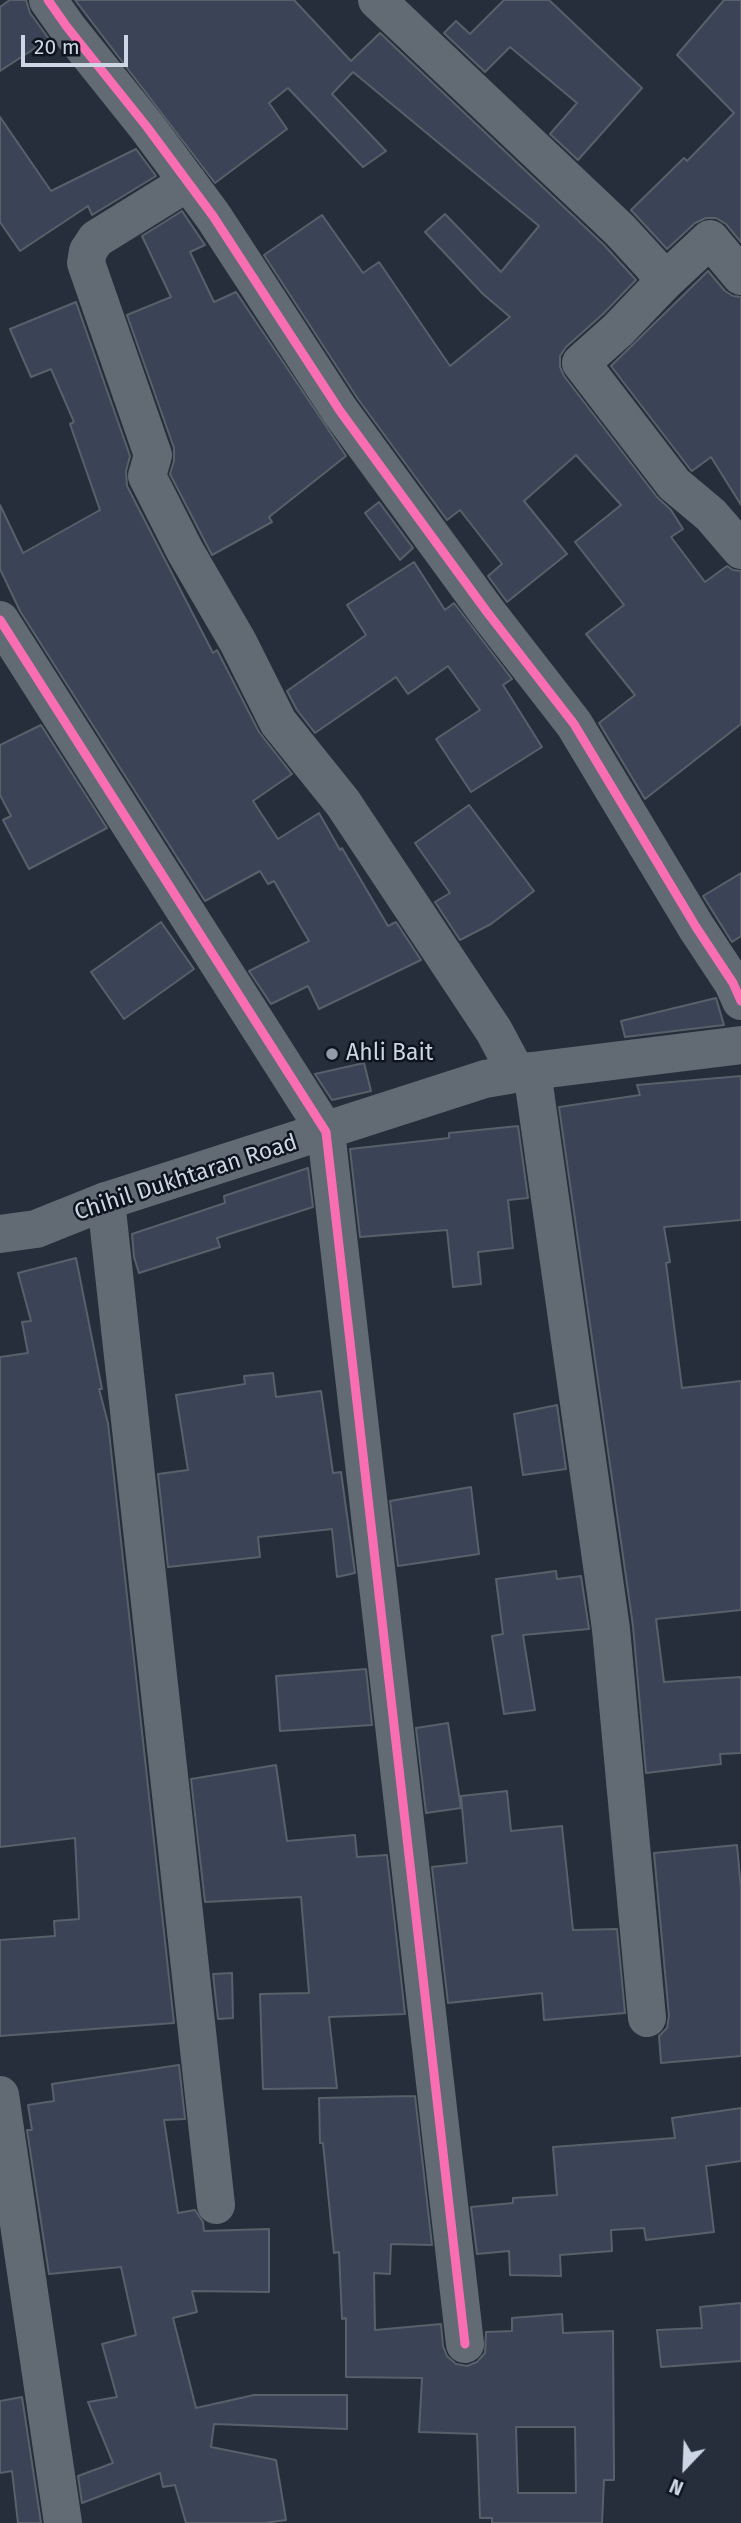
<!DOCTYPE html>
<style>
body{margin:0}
#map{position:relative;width:741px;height:2523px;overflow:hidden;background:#262e3b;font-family:"Fira Sans",sans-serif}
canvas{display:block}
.north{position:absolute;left:650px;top:2432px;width:70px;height:70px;-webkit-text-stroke:5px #0e151f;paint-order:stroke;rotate:203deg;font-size:19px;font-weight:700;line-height:28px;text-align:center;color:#ccd6e4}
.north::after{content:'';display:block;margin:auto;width:24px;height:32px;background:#ccd6e4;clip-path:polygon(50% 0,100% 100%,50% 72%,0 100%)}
.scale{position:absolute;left:21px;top:35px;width:107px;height:32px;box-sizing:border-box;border:4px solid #ccd6e4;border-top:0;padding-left:9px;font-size:21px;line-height:24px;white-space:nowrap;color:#ccd6e4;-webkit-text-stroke:5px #0e151f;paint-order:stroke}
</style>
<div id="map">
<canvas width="741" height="2523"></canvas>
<div class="north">N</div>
<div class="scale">20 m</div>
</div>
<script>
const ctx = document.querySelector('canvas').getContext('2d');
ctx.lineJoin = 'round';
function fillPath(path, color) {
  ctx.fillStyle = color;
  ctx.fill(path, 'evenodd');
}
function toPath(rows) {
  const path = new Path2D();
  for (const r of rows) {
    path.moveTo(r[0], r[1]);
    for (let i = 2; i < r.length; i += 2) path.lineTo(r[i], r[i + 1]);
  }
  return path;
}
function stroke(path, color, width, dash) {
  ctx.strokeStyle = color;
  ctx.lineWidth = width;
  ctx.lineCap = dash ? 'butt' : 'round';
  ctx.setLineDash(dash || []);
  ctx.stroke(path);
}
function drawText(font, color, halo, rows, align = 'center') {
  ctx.font = font + ' "Fira Sans",sans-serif';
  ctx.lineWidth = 5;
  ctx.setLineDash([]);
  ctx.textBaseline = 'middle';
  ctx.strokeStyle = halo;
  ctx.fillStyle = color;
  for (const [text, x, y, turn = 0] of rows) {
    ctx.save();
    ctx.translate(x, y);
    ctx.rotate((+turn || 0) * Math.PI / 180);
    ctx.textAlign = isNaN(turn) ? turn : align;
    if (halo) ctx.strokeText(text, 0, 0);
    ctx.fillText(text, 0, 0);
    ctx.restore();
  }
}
const building = toPath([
 [10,0,26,0,30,13,49,39,0,71,0,7,10,0],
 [75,0,294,0,351,61,380,33,604,245,636,280,603,314,566,347,560,356,560,367,564,376,657,497,671,510,683,529,671,537,705,582,727,566,733,570,741,571,741,724,645,799,599,723,635,695,586,634,624,605,575,542,621,505,576,455,524,501,567,554,507,602,488,576,502,564,460,510,447,520,358,399,264,255,322,215,363,273,379,262,450,366,510,317,483,294,425,232,445,214,501,272,539,226,353,72,332,94,386,151,363,167,288,88,269,103,287,129,215,183,75,0],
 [504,0,549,0,642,88,578,160,550,134,577,103,510,47,485,72,444,33,456,21,470,34,504,0],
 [724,0,741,0,741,242,726,224,716,218,706,218,695,223,667,249,631,210,684,158,687,161,734,113,677,55,724,0],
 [0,117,51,191,136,149,156,176,92,215,88,206,20,251,0,222,0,117],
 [182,211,205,245,190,252,214,302,236,292,346,456,269,517,272,522,212,555,170,474,174,461,174,448,127,315,171,297,142,236,182,211],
 [708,271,725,291,733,296,741,297,741,505,711,457,692,471,690,469,611,366,708,271],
 [76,302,130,456,126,471,127,486,213,653,217,650,259,732,292,774,253,801,278,839,319,813,340,850,342,848,388,926,396,922,421,960,319,1009,308,986,271,1004,249,971,309,941,274,881,268,884,260,871,205,901,20,611,0,569,0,505,23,553,100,510,70,424,74,422,51,369,31,377,10,329,76,302],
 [379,502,413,548,400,560,365,513,379,502],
 [414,562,445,610,454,603,512,679,503,685,542,747,471,792,436,739,480,710,448,666,408,694,396,677,315,733,297,710,287,691,366,635,347,605,414,562],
 [41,725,107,828,29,869,3,820,11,816,0,795,0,745,41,725],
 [469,805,534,891,491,924,460,940,435,902,450,893,415,843,469,805],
 [741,873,741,936,732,942,703,896,741,873],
 [161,922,194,969,124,1019,91,972,161,922],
 [716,998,724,1025,625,1037,621,1021,716,998],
 [364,1063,371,1091,332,1100,315,1074,364,1063],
 [741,1076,741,1220,664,1227,670,1262,666,1263,682,1388,741,1381,741,1610,656,1619,664,1682,741,1677,741,1753,720,1754,721,1764,646,1773,633,1626,559,1107,640,1095,637,1085,741,1076],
 [518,1126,528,1198,508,1200,513,1248,478,1252,481,1284,453,1287,447,1230,360,1237,350,1149,449,1138,449,1133,518,1126],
 [308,1168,313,1207,217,1238,220,1247,139,1273,134,1257,132,1234,225,1203,224,1196,308,1168],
 [76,1258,102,1389,99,1389,108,1423,174,2023,0,2036,0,1940,55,1936,54,1921,79,1919,75,1838,0,1847,0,1357,28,1353,22,1322,31,1321,18,1273,76,1258],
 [273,1373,276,1397,321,1391,333,1473,341,1472,355,1573,337,1577,332,1529,258,1537,260,1557,168,1567,158,1474,188,1470,176,1395,245,1384,244,1376,273,1373],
 [557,1405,566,1469,523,1475,514,1414,557,1405],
 [471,1487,479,1554,398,1566,390,1501,471,1487],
 [556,1571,557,1579,581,1576,589,1629,523,1635,535,1710,504,1714,492,1636,503,1634,496,1579,556,1571],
 [366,1669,372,1725,280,1731,276,1676,366,1669],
 [448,1723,461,1808,426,1813,416,1728,448,1723],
 [276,1765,287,1841,355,1835,357,1857,387,1855,405,2014,329,2017,337,2088,263,2089,260,1994,309,1993,301,1897,205,1902,191,1779,276,1765],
 [507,1791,511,1831,562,1826,573,1930,617,1929,625,2013,544,2020,542,1993,448,2003,432,1867,467,1863,461,1796,507,1791],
 [737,1845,741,1889,741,2056,661,2063,659,2036,667,2028,669,2016,654,1853,737,1845],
 [232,1973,233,2018,218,2019,213,1974,232,1973],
 [179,2065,185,2119,164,2120,178,2213,195,2210,203,2222,204,2231,269,2229,269,2292,192,2291,197,2312,173,2318,196,2408,254,2395,347,2395,347,2429,214,2424,211,2447,276,2460,286,2520,265,2523,186,2523,175,2485,163,2487,160,2473,82,2503,78,2476,113,2463,88,2402,117,2397,102,2344,136,2335,121,2267,49,2274,27,2130,32,2130,28,2105,54,2101,52,2084,179,2065],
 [415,2096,432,2245,391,2244,390,2274,374,2273,375,2330,441,2324,443,2346,447,2356,456,2364,467,2366,477,2362,485,2353,486,2332,512,2331,512,2318,562,2314,563,2333,613,2331,614,2480,604,2480,602,2523,492,2523,492,2518,480,2518,477,2434,419,2432,422,2378,346,2377,346,2318,342,2319,339,2252,334,2253,323,2143,320,2143,319,2098,415,2096],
 [516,2427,575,2427,576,2493,518,2493,516,2427],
 [741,2108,741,2161,706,2166,714,2232,646,2240,644,2228,611,2230,612,2251,560,2255,561,2276,510,2275,509,2251,477,2254,471,2207,513,2203,513,2198,557,2195,553,2147,675,2138,672,2118,741,2108],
 [741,2303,741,2361,661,2367,657,2330,702,2328,700,2307,741,2303],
 [22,2397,41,2523,18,2523,12,2471,0,2473,0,2401,22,2397]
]);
const street = toPath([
 [48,0,67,27,147,127,213,216,340,411,487,612,574,724,696,927,733,983,741,1001],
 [377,0,620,230,653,266,664,282,710,239,741,276],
 [188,182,96,239,88,251,86,263,153,455,147,476,185,551,238,642,278,722,343,803,494,1031,517,1074],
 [664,282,618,330,581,363,674,484,711,515,741,550],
 [0,620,326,1132,465,2344],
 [532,1071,611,1629,647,2018],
 [106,1201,216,2205],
 [0,2095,63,2523]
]);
const secondary = toPath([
 [0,1234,36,1229,106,1201,485,1079,532,1071,741,1045]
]);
const cycleway = toPath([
 [48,0,67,27,147,127,213,216,340,411,487,612,574,724,696,927,733,983,741,1001],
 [0,620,326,1132,465,2344]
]);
const markers = [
 [332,1054,7,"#929ba9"]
];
const poiNames = [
 ["Ahli Bait",346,1054]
];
const streetNames = [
 ["Chihil Dukhtaran Road",186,1178,-18]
];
fillPath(building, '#3a4456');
stroke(building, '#58606a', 2);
stroke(street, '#626a74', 38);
stroke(secondary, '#626a74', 38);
stroke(cycleway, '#f96db3', 9);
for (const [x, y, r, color] of markers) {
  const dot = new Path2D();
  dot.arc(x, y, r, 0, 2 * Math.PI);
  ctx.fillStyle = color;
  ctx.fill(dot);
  stroke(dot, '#0e151f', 2.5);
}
drawText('23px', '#ccd6e4', '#0e151f', poiNames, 'left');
drawText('23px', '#ccd6e4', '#0e151f', streetNames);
</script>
